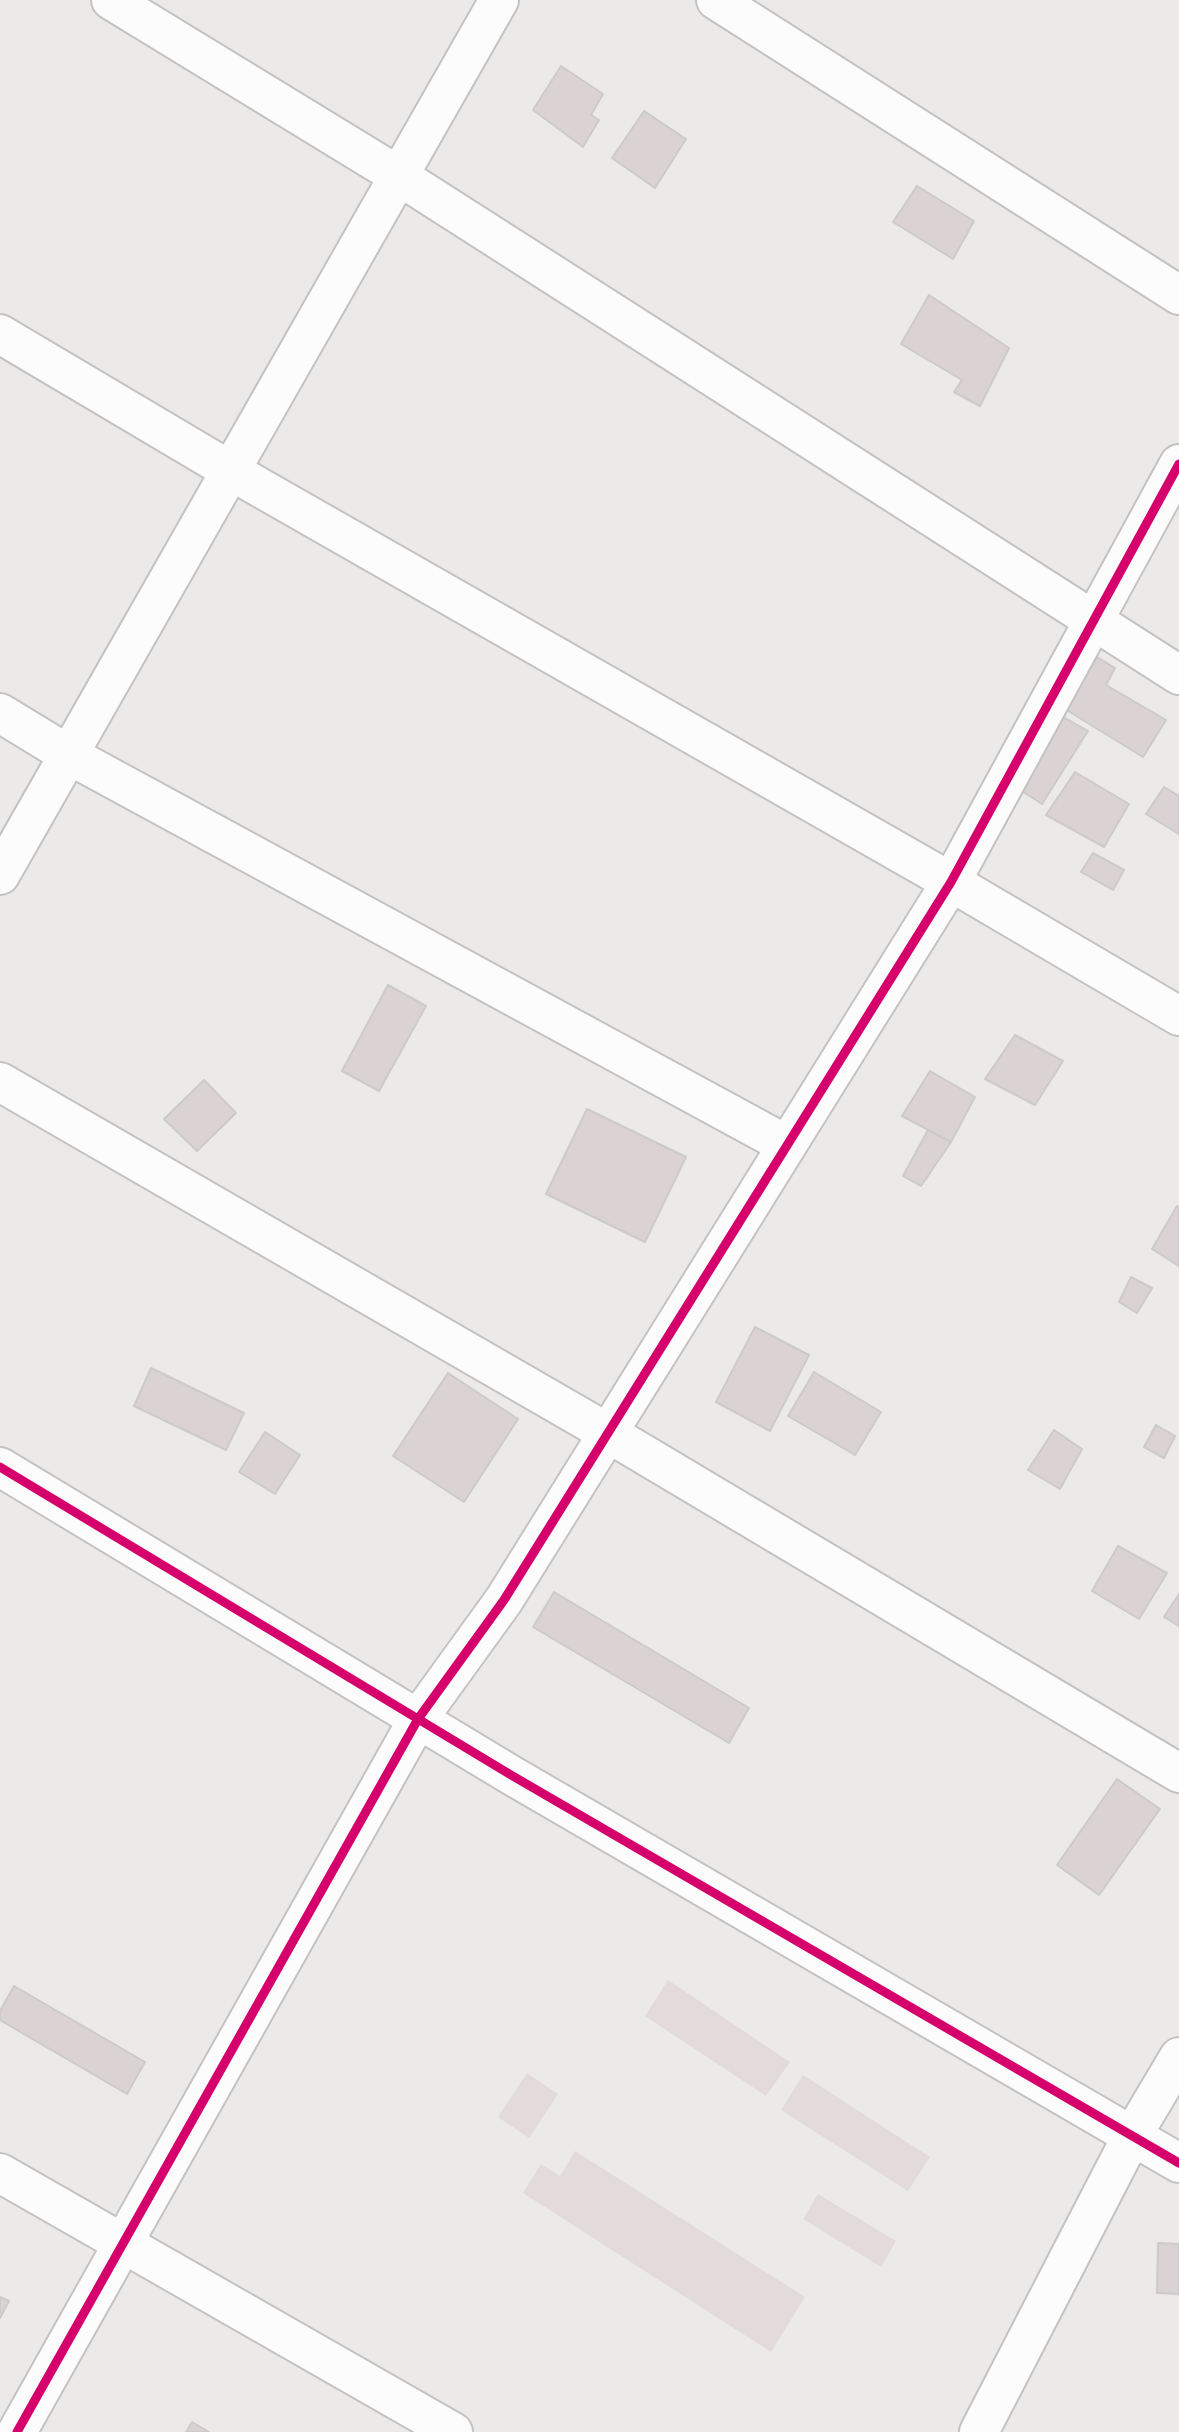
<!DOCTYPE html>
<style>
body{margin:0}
canvas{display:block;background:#eceae9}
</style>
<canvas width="1179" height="2432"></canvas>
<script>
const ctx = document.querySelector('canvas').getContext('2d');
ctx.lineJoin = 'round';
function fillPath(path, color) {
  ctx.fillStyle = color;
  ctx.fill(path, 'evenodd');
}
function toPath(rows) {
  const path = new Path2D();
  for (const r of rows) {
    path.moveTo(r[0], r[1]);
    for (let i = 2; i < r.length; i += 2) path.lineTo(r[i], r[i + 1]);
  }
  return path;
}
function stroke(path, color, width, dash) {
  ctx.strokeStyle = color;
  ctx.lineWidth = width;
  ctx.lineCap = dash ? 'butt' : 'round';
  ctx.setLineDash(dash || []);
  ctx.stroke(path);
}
const built = toPath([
 [668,1980,790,2062,766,2096,645,2016],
 [527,2073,558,2094,529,2138,498,2117],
 [803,2075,930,2157,908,2191,781,2110],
 [575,2151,805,2297,771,2352,523,2193,541,2164,560,2176],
 [818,2194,896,2241,881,2267,803,2219]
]);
const building = toPath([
 [561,66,603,94,591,115,599,120,583,147,533,110,561,66],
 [644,111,686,139,655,188,612,158,644,111],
 [917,186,974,221,953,259,893,222,917,186],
 [929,295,1009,348,980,406,954,392,962,380,901,344,929,295],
 [1097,657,1115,668,1106,685,1166,720,1143,757,1065,709,1097,657],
 [1058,714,1088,731,1042,804,1014,786,1058,714],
 [1075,772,1129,804,1104,847,1046,815,1075,772],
 [1164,787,1179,796,1179,834,1146,814,1164,787],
 [1093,853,1124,870,1113,890,1081,872,1093,853],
 [388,985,426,1006,379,1091,342,1071,388,985],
 [1015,1035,1063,1061,1035,1105,985,1079,1015,1035],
 [930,1071,975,1097,951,1142,902,1116,930,1071],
 [204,1080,236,1113,197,1151,164,1119,204,1080],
 [587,1109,686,1157,645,1242,546,1194,587,1109],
 [928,1130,951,1142,921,1186,903,1176,928,1130],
 [1177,1206,1179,1208,1179,1266,1152,1249,1177,1206],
 [1131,1277,1152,1288,1137,1313,1119,1302,1131,1277],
 [755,1327,809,1355,770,1431,716,1402,755,1327],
 [151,1368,244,1413,226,1450,134,1406,151,1368],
 [814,1372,881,1412,855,1455,788,1416,814,1372],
 [448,1373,518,1419,464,1502,393,1456,448,1373],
 [1156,1425,1175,1436,1164,1458,1144,1447,1156,1425],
 [1054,1430,1082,1449,1060,1489,1028,1470,1054,1430],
 [265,1432,300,1455,275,1494,239,1472,265,1432],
 [1118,1546,1167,1573,1139,1619,1092,1591,1118,1546],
 [554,1592,749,1708,729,1743,533,1627,554,1592],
 [1179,1594,1179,1626,1164,1617,1179,1594],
 [1117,1779,1160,1809,1099,1895,1057,1865,1117,1779],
 [14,1986,145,2062,127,2094,0,2020,0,2011,14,1986],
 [1158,2243,1179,2244,1179,2294,1157,2293,1158,2243],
 [0,2297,9,2301,0,2318,0,2297],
 [192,2422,209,2432,186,2432,192,2422]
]);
const minor = toPath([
 [111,0,399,176,1179,675],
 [716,0,1179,295],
 [0,334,231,471,951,882,1179,1016],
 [0,713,69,755,787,1145],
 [0,875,499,0],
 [0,1082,608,1433,1179,1773],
 [0,1467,511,1775,1179,2163],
 [0,2173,453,2432],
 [17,2432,418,1719,504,1600,951,882,1179,464],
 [979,2432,1132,2136,1179,2057]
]);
const cycleway = toPath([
 [0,1467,511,1775,1179,2163],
 [17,2432,418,1719,504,1600,951,882,1179,464]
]);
fillPath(built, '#e2dbd9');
fillPath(building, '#dbd2d4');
stroke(building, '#cccaca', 2);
stroke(minor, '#c4c3c2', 42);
stroke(minor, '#fcfcfc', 38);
stroke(cycleway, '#d6006c', 9);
</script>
